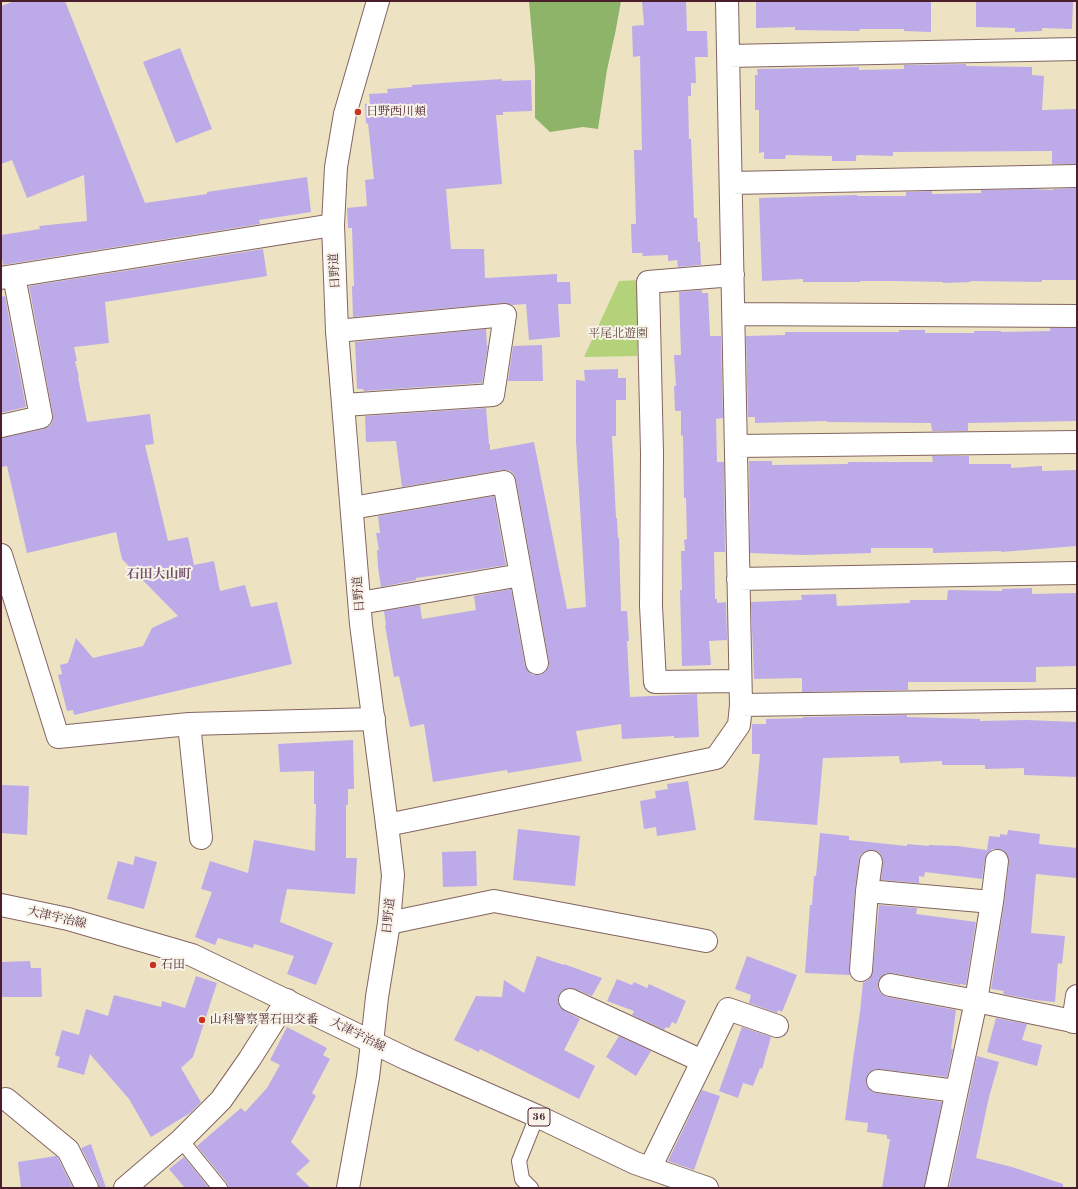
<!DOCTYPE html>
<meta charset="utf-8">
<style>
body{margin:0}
#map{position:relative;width:1078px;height:1189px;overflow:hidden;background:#ede3c3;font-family:"Old Standard TT",serif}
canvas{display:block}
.frame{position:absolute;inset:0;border:2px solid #4a1f2b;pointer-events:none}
</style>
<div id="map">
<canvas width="1078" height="1189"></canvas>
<div class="frame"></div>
</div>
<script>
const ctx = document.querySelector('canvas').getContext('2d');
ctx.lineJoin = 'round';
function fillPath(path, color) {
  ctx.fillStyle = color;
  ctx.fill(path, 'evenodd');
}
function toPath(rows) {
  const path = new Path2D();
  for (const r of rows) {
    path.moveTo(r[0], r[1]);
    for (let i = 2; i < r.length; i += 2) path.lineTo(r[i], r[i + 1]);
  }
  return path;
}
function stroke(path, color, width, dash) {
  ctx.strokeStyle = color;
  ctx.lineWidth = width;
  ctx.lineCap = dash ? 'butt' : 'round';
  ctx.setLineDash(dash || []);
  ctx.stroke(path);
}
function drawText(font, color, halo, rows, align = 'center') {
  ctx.font = font + ' "Old Standard TT","Noto Serif JP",serif';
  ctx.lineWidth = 4;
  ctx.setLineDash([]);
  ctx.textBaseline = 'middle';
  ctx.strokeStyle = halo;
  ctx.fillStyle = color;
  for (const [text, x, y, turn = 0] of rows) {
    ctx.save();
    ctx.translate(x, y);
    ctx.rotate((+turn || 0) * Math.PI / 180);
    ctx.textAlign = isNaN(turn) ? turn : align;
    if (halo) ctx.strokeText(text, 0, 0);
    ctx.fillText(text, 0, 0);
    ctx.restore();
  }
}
const green = toPath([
 [640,280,637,356,584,357,619,281]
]);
const forest = toPath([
 [529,1,621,1,616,29,607,70,598,129,583,127,550,132,535,118,535,69]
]);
const building = toPath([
 [15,1,65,1,145,203,207,194,207,192,307,177,311,212,259,220,260,224,3,265,1,250,1,235,40,229,39,226,87,221,84,175,27,198,12,160,1,164,1,6],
 [642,1,686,1,687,31,707,31,708,57,695,57,696,83,691,83,691,96,688,96,689,139,691,139,694,218,697,218,698,242,700,242,701,265,678,267,677,260,668,261,668,255,642,256,643,253,632,253,631,224,636,224,634,150,642,150,640,56,633,57,632,26,644,25],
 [756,1,931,1,931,32,904,31,904,29,860,29,859,31,795,30,795,27,756,28],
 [976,1,1073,1,1072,29,1042,28,1042,31,1015,32,1015,28,976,27],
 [180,48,212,129,176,143,143,62],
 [966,64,966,66,1032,67,1032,75,1044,76,1042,110,1077,109,1076,164,1052,164,1052,151,893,152,893,156,858,155,856,156,856,161,832,161,832,156,786,155,785,159,764,159,764,152,759,153,759,110,755,110,755,75,758,75,757,69,859,67,859,70,904,69,904,65],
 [502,79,502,81,531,80,532,111,503,112,503,115,496,115,502,184,446,189,451,249,484,249,485,278,557,274,557,282,570,282,571,304,558,304,560,337,529,340,526,304,512,305,504,303,353,317,352,286,354,286,352,228,348,228,347,208,367,206,365,180,374,179,368,123,366,124,365,104,370,104,369,94,388,93,387,89,412,87,412,85],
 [1077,188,1077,280,1042,280,1042,282,970,281,971,282,943,283,943,282,894,281,860,281,860,282,803,282,803,279,762,281,759,198,857,195,857,196,906,196,906,192,932,191,932,194,981,193,981,190,1031,189,1053,190,1053,189],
 [263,249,267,276,105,302,109,343,74,347,77,361,75,361,79,377,78,377,87,422,150,414,154,444,145,445,168,541,188,537,194,565,214,561,220,591,245,585,251,607,277,602,292,664,74,715,73,710,67,711,58,675,62,674,60,665,68,663,76,638,93,658,143,646,152,628,178,616,122,559,116,532,27,553,7,466,1,467,1,438,44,429,50,426,53,421,53,415,29,286],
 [702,290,702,293,708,293,710,336,721,336,723,418,716,419,717,462,724,462,725,552,714,552,715,599,717,599,717,603,726,602,727,640,709,641,711,665,682,666,680,590,682,590,681,551,685,551,684,540,687,539,686,498,684,498,683,435,681,436,681,411,675,411,674,386,676,386,674,355,681,355,679,292],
 [5,296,26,407,1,413,1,297],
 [1050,328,1077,328,1077,421,968,423,968,431,932,431,931,423,827,422,827,421,755,423,755,417,748,417,746,336,785,335,785,332,899,332,899,330,925,330,925,333,974,333,974,331,1001,331,1001,332,1050,331],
 [486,329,487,346,488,346,482,383,364,391,363,389,357,389,355,342],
 [542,345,543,381,508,381,513,346],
 [618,369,618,378,626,378,626,400,616,400,616,436,612,436,616,518,617,518,618,538,619,538,621,611,627,611,629,641,627,641,630,697,697,694,699,737,674,738,674,736,622,739,621,724,576,731,582,761,508,773,507,770,433,782,424,724,410,727,399,676,394,677,385,625,386,625,384,611,420,605,422,619,476,610,474,596,511,589,525,666,528,671,533,675,540,675,545,672,549,667,549,661,516,480,514,474,509,470,502,470,402,487,396,441,366,442,365,416,486,408,489,444,490,444,490,450,534,442,567,609,586,607,576,441,576,380,585,381,584,370],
 [932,456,969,456,969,464,1011,464,1011,468,1042,466,1042,471,1077,470,1077,546,1001,552,1001,551,933,553,933,548,871,548,871,553,803,555,750,553,749,461,772,461,772,465,848,464,848,462,933,462],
 [494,496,506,565,469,571,416,578,416,580,381,587,378,567,377,550,379,550,376,533,380,533,378,516],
 [1032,588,1032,594,1077,593,1077,666,1036,667,1036,682,908,682,908,690,802,692,802,678,754,679,751,602,802,600,801,595,836,594,837,606,910,603,910,600,947,600,948,590,1002,591,1002,589],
 [907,715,907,717,980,719,980,721,1026,720,1077,722,1077,777,1024,775,1024,768,985,769,985,765,942,765,942,761,900,763,899,756,823,758,817,825,754,820,760,754,752,754,752,724,766,724,766,719,803,718,803,717],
 [353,740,354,789,348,789,348,805,346,805,346,858,357,858,355,894,287,889,280,922,333,943,316,985,287,974,294,956,254,944,253,948,218,938,215,945,195,937,212,892,201,889,210,861,248,873,254,840,315,851,316,804,314,804,314,771,280,772,278,744],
 [688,781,696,830,657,836,656,827,644,829,640,801,656,798,655,791,668,789,667,784],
 [1,785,29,786,27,835,1,833],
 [518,829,580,836,575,886,513,880],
 [1008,830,1040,834,1039,844,1077,848,1077,878,1036,874,1031,933,1065,936,1062,964,1058,963,1055,1002,1035,1000,1003,994,1004,991,991,989,1004,904,1009,863,1008,856,1004,851,999,849,992,849,987,854,985,859,982,879,925,872,924,877,919,876,919,883,881,880,883,864,882,857,879,852,873,850,866,851,861,854,859,860,855,889,849,969,850,975,805,973,810,905,812,905,814,876,816,876,820,833,849,836,849,840,907,846,907,844,929,846,929,845,957,846,987,850,989,836,1000,837,1000,834,1007,835],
 [476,851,477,886,443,887,442,852],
 [135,856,157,862,144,909,107,899,118,861,133,865],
 [879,905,917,908,916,914,976,922,966,985,960,984,960,985,892,973,886,973,881,977,878,982,878,990,882,994,887,997,956,1010,951,1049,953,1049,947,1077,879,1069,873,1070,868,1074,866,1079,867,1086,871,1091,876,1093,942,1102,924,1188,882,1188,890,1139,887,1139,887,1135,867,1132,868,1123,845,1120,853,1060,860,1012,863,982,867,981,871,977,873,971],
 [537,956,564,965,564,964,602,978,592,996,575,989,569,988,563,990,559,995,558,1002,560,1007,565,1011,580,1019,564,1050,595,1066,579,1099,480,1049,479,1052,454,1040,476,996,502,997,504,980,524,993],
 [747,956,797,975,782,1012,778,1010,777,1013,749,1003,751,995,735,989],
 [30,961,31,968,41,968,42,997,1,997,1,962],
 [196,976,217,983,193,1057,181,1068,201,1102,190,1113,151,1137,129,1099,90,1054,84,1075,57,1067,60,1057,55,1055,62,1030,79,1035,86,1009,108,1016,114,995,161,1007,162,1001,185,1008],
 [617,979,632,985,634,982,647,988,649,984,686,1001,676,1024,672,1022,669,1028,666,1027,664,1030,632,1015,634,1011,607,1001],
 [996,1018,1027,1024,1022,1040,1042,1045,1037,1066,987,1052],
 [287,1027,327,1048,323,1055,330,1059,312,1093,316,1096,291,1142,310,1161,296,1174,311,1188,228,1188,227,1183,197,1146,241,1108,245,1112,267,1088,280,1065,270,1060],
 [742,1027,771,1037,762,1069,760,1068,753,1086,743,1083,738,1098,719,1091],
 [619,1036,651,1051,636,1076,606,1057],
 [977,1056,999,1062,989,1097,976,1158,1012,1167,1063,1184,1063,1188,949,1188],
 [702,1090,720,1096,694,1170,668,1161],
 [91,1144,106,1188,99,1188,98,1182,81,1148],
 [56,1156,58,1158,73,1188,21,1188,18,1162],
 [184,1157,209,1188,185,1188,169,1169]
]);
const service = toPath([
 [181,1140,220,1188],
 [531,1188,522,1179,519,1161,537,1116]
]);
const minor = toPath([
 [728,56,1077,49],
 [731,183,1077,176],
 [733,275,648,282,652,453,651,606,655,682,740,681],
 [1,278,333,225],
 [734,314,1077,316],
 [337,331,505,315,493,395,344,405],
 [1,426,41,417,14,276],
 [736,446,1077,442],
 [352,508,504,482,537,663],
 [1,555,58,737,189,724],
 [738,579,1077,573],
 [360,603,521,575],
 [741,705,1077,700],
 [387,825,716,758,739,725,741,705,727,1],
 [201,838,189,724,374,719],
 [867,891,992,902],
 [389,923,494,901,706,941],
 [861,970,867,891,871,862],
 [890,985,976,1001,1077,1022],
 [570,1000,702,1061],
 [1073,1022,1077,996],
 [878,1081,956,1091],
 [6,1099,68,1150,87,1188],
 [650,1168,728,1009,777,1026],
 [125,1188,181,1140,221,1100,249,1060,287,1000],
 [936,1188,976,1001,992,902,997,861]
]);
const tertiary = toPath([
 [348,1188,368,1077,372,1043]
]);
const secondary = toPath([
 [372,1043,377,997,389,923,393,875,387,825,361,624,337,331,333,225,336,167,345,114,378,1]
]);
const primary = toPath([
 [1,905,68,919,192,955,407,1059,537,1116,635,1163,707,1188]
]);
const markers = [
 [358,112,4,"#c8321e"],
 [153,965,4,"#c8321e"],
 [202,1020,4,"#c8321e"]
];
const shields = [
 [539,1117,22]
];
const shieldNames = [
 ["36",539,1117]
];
const poiNames = [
 ["日野西川頬",366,112],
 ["石田",161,965],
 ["山科警察署石田交番",210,1020]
];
const streetNames = [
 ["日野道",335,271,-93],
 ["日野道",359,594,-94],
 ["日野道",389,916,-84],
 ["大津宇治線",57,918,13],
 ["大津宇治線",358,1035,27]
];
const parkNames = [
 ["平尾北遊園",618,334]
];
const neighbourhoodNames = [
 ["石田大山町",159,575]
];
fillPath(green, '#b3d279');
fillPath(forest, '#8eb469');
fillPath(building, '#bdaae9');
stroke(service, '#836460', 16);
stroke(minor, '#836460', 24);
stroke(tertiary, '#836460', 24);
stroke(secondary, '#836460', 24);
stroke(primary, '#836460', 24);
stroke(service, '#fff', 14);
stroke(minor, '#fff', 22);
stroke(tertiary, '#fff', 22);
stroke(secondary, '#fff', 22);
stroke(primary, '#fff', 22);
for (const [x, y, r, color] of markers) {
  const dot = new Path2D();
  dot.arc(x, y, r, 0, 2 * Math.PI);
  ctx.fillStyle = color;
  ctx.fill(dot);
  stroke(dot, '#f7f3e8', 1.5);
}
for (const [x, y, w] of shields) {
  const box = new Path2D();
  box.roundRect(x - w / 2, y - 9, w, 18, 3);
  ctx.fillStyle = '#f7f3e8';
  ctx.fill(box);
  stroke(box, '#4a1f2b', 1);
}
drawText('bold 11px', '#4a1f2b', null, shieldNames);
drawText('12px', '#4a1f2b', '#f7f3e8', poiNames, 'left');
drawText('12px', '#4a1f2b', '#f7f3e8', streetNames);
drawText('12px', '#644c3e', '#f7f3e8', parkNames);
drawText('bold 13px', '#72506e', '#f7f3e8', neighbourhoodNames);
</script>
